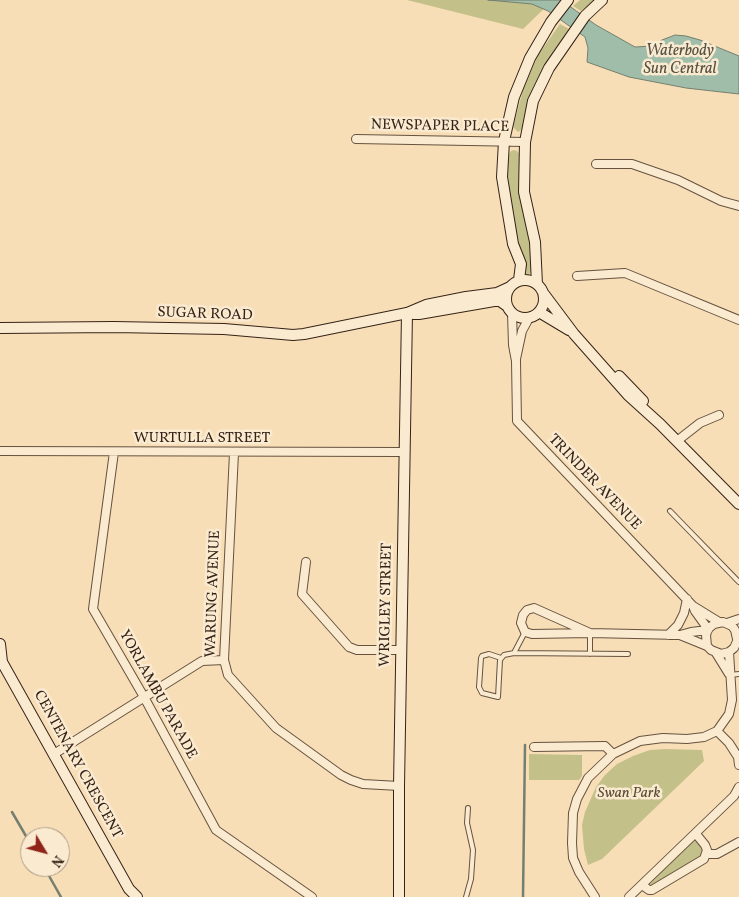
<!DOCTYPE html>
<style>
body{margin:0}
#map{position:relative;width:739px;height:897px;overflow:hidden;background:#f8deb7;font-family:Vollkorn,serif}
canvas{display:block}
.north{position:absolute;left:20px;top:827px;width:50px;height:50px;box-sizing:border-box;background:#faead0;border:1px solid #ab9a86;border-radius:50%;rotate:127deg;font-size:14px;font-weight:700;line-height:20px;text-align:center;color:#352317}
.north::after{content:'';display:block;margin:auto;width:18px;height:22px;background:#8f2418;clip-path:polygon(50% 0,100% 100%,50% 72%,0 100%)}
</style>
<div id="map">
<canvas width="739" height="897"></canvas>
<div class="north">N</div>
</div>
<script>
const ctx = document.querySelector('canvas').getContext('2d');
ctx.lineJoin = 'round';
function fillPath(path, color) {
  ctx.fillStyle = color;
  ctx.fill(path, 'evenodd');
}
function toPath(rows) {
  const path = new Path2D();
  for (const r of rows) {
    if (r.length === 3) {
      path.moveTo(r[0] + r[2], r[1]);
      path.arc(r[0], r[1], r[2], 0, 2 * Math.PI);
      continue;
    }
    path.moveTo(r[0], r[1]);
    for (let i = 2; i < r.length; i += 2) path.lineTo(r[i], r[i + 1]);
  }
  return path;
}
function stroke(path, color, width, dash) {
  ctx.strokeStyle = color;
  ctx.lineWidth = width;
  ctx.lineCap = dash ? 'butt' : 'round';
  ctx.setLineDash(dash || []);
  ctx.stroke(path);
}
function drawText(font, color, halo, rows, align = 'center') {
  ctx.font = font + ' Vollkorn,serif';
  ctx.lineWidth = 5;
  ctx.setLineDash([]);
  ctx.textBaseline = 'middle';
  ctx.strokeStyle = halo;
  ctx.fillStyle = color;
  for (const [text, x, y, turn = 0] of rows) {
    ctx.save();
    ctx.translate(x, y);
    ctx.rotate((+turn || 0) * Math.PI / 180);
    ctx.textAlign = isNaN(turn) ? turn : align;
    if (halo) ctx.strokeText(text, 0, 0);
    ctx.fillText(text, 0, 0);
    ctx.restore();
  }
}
const green = toPath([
 [407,0,553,0,523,29],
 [580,0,595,0,581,11,573,6],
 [560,24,569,29,546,66,529,98,523,126,521,130,518,132,513,127,523,90,538,55],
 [514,150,517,151,520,155,531,249,531,272,528,275,524,274,517,243,509,194,507,157,511,151],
 [665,749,702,750,704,761,602,859,588,865,584,849,582,825,585,812,596,787,605,775,617,764,633,756,650,750],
 [529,754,582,755,582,776,579,780,529,780],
 [693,841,699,842,704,850,703,856,652,887,648,886]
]);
const water = toPath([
 [488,0,561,0,596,25,635,47,652,46,662,40,675,35,686,36,700,40,739,56,739,94,686,88,629,77,587,62,588,48,585,37,548,11,532,4,488,0]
]);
const stream = toPath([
 [12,812,30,843],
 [44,867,61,897],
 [523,897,525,745]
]);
const lane = toPath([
 [670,511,739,582],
 [514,653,628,654],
 [590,654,590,633],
 [501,658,489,654,482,656,481,658,479,687,482,693,498,697,500,660,504,655,514,653,525,632],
 [730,675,739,674],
 [466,897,471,879,473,850,467,823,468,808]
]);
const street = toPath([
 [356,139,525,142],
 [596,164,632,164,678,180,721,201,739,206],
 [577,276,625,273,739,320],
 [512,313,513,345,516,361,517,421,693,606,695,611,708,629],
 [516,359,522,331,529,318],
 [677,441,700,423,719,415],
 [0,451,404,452],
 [114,452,93,609,144,697,216,830,312,897],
 [234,453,224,660,228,675,276,728,341,775,351,780,363,784,399,786],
 [306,562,302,594,349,647,357,650,402,650],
 [693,606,719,622],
 [727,623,739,619],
 [590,633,534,608,527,610,523,615,521,623,525,632,532,634,590,633,680,635,707,646],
 [668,635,678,625,684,613,687,599],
 [680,635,691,632,708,630],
 [737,639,735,630,732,626,723,622,714,624,708,629,706,635,707,646,711,650,721,654,729,652,734,648,739,637],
 [716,653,729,674],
 [717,731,729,743,738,757,739,765],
 [534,747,605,746,613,754],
 [54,754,202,661,224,660],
 [706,854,717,854,739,842],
 [642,885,649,890,652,890,704,859,707,850,705,845,696,834],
 [595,897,579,872,573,858,572,843,573,813,577,799,588,778,613,754,640,741,663,738,687,739,704,737,717,731,729,714,732,700,729,652],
 [629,897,734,796,739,787]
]);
const secondary = toPath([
 [525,299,19],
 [519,280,521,264,513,244,502,177,504,141,514,97,530,58,551,22,568,0],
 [537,284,535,242,524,192,525,142,533,101,549,68,585,16,602,0],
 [544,294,574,334,628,395,660,424,739,504],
 [539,312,569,330],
 [413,314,419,314,494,301,500,301,507,306],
 [0,328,114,327,224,329,293,335,304,334,407,313,426,305,466,297,497,293,510,287],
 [619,376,643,401],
 [0,644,2,662,129,889,137,897],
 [399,897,399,786,407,313]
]);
const streetNames = [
 ["NEWSPAPER PLACE",440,127,1],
 ["SUGAR ROAD",205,315,2],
 ["WURTULLA STREET",202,439],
 ["TRINDER AVENUE",594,483,46],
 ["WARUNG AVENUE",214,594,-88],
 ["WRIGLEY STREET",387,605,-89],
 ["YORLAMBU PARADE",157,695,61],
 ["CENTENARY CRESCENT",77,765,61]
];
const parkNames = [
 ["Swan Park",629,794]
];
const waterNames = [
 ["Waterbody",680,52],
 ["Sun Central",680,70]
];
fillPath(green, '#c3c08a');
fillPath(water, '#9fbda9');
stroke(water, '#757f6f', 1);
stroke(stream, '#757f6f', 2.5);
stroke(lane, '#66523f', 6);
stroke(street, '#66523f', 10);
stroke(secondary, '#352317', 12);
stroke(lane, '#faead0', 4);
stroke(street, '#faead0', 8);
stroke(secondary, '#faead0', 10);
drawText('15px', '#352317', '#faead0', streetNames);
drawText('italic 15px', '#584a34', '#faead0', parkNames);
drawText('italic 16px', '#555143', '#faead0', waterNames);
</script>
